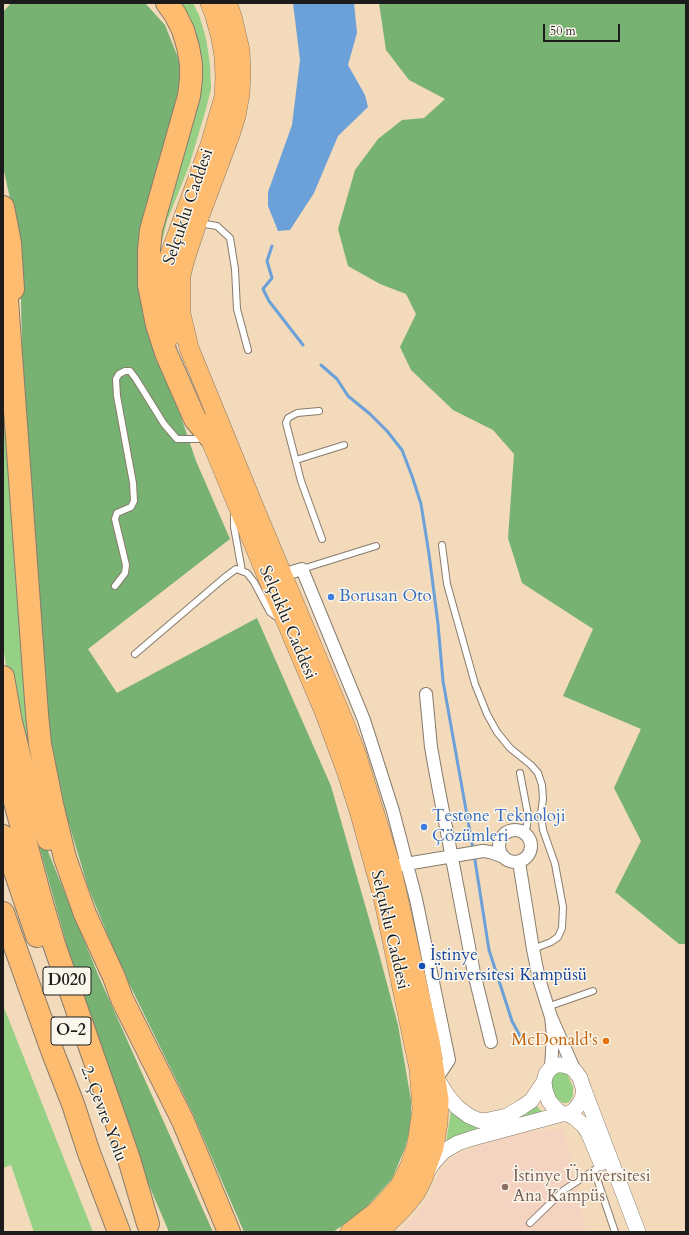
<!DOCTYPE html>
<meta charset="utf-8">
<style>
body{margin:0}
#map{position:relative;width:689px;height:1235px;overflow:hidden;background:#f2dabb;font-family:Cardo,serif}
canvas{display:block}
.frame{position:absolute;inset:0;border:4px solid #1c1c1c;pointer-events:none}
.scale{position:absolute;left:543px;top:24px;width:77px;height:18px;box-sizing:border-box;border:2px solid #1c1c1c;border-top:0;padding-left:5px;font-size:12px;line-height:14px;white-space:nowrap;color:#1c1c1c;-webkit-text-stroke:3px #fbf7ec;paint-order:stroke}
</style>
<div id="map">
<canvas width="689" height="1235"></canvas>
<div class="frame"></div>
<div class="scale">50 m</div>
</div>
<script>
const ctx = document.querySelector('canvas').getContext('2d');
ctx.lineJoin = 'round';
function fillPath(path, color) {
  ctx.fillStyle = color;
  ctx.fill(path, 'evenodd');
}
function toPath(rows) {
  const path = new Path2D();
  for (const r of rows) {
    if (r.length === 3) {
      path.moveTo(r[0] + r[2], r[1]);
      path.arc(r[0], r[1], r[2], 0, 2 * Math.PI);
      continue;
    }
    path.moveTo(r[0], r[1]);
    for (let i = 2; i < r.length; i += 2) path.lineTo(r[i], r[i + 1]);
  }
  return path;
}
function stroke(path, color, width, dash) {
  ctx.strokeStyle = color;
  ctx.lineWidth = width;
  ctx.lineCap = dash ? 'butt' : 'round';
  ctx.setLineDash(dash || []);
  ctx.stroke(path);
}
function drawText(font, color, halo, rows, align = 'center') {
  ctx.font = font + ' Cardo,serif';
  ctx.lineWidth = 3;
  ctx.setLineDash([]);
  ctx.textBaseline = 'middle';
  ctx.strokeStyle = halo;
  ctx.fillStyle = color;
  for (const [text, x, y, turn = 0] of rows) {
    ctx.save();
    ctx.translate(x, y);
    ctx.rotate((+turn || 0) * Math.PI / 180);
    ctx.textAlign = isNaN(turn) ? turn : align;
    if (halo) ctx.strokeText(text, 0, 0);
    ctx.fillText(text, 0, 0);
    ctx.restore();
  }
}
const built = toPath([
 [564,1129,586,1232,399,1232,427,1202,441,1171,458,1154,481,1144,529,1131]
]);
const green = toPath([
 [173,3,193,3,199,15,206,38,210,64,211,89,206,109,189,166,167,221,154,274,154,253,191,108],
 [3,372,10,465,16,584,22,655,42,793,11,697,3,645],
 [3,1006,3,1005,93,1232,34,1232,11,1165,3,1168],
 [562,1072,567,1074,573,1087,573,1095,571,1100,567,1103,563,1103,557,1099,553,1093,551,1086,552,1077,555,1073],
 [535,1104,544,1114,446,1143,451,1111,465,1122]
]);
const forest = toPath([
 [11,3,145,3,165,25,179,60,180,84,163,150,140,293,143,315,151,344,180,414,196,461,230,539,88,649,117,693,257,618,331,786,378,950,398,1025,411,1100,411,1126,405,1148,392,1179,362,1212,333,1232,244,1232,193,1114,121,967,88,887,66,814,45,713,23,387,20,259,13,212,3,167,3,12],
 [379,3,686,3,686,944,679,944,615,892,641,841,614,788,641,729,563,696,593,629,522,583,508,538,514,454,493,430,453,410,411,370,400,347,416,314,406,294,380,284,348,266,338,229,355,170,378,139,402,120,424,118,445,99,409,80,386,50],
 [32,812,99,977,213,1232,169,1232,128,1136,77,982,30,813]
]);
const water = toPath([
 [293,3,354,3,357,33,348,65,365,95,368,107,338,136,314,193,290,230,278,231,268,206,268,192,292,125,300,60]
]);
const stream = toPath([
 [272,246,267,261,272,278,263,289,269,301,303,345],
 [321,365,337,379,348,396,370,414,387,431,402,450,412,476,421,504,429,554,438,624,443,681,473,849],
 [474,854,489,950,512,1021,520,1036,529,1043]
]);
const service = toPath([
 [199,223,217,226,230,238,235,269,237,309,248,350],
 [319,411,297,413,288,418,286,423,301,481,322,539],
 [296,460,344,445],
 [234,514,234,527,242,571],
 [442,545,447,584,475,684,487,714,497,732,510,748,531,765,538,773,542,785,543,799,541,814,543,830,555,864,563,907,562,928,558,937,551,942,533,949],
 [302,569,376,546],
 [115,586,125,573,126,565,115,519,117,513,131,507,134,501,133,483,117,396,116,379,119,374,125,371,130,371,136,379,164,424,177,439,195,439,205,438],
 [135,654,224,578,236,569,247,573,254,582,270,612,278,618],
 [520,773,528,815,527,825,525,833],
 [547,1007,593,991],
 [594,1170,615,1232],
 [530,1223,564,1190,602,1165]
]);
const minor = toPath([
 [282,575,302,569,364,720,393,811,416,899,449,1060,437,1078],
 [426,694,431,747,436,775,474,973,491,1042],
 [515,846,16],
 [519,862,533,949,539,979,551,1017],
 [400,865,483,851,490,852,504,857],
 [551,1068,553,1035,551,1017,575,1071]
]);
const tertiary = toPath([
 [556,1065,563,1065,570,1067,575,1071,580,1078,584,1090,582,1099,578,1106,573,1111,568,1114,562,1114,556,1109,549,1101,545,1090,544,1082,546,1074,551,1068,556,1065],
 [437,1079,447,1095,457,1107,469,1116,478,1120,484,1121,507,1116,522,1107,531,1101,544,1082],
 [584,1090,638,1232],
 [568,1114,575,1118,583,1125,588,1132,601,1163],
 [429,1169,433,1163,444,1151,458,1143,473,1138,562,1114]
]);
const primary = toPath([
 [227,3,232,16,240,50,241,71,240,94,236,116,230,135,197,223,185,259,181,275,181,314,189,348,252,502,341,715,356,753,391,866,430,1041,439,1100,438,1123,434,1147,423,1178,416,1192,404,1207,386,1225,377,1232],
 [170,337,166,316,165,294,165,276,169,257,210,145,224,97,225,77,224,57,221,38,215,16,210,3],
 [204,424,269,581,324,711,347,773,360,814,383,897,419,1069,422,1109,417,1144,410,1166,399,1187,377,1211,350,1232]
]);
const motorway = toPath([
 [167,3,175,14,183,30,188,47,191,64,191,79,189,96,151,230,149,250,149,285,157,325,166,353,195,419,210,437],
 [3,207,10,243,13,289],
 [3,273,7,300,37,714,40,744,52,804,65,858,85,914,114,977,122,999,183,1121,229,1232],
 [3,677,11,722,22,766,48,839],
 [3,733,15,802,40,896,54,944,129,1159,148,1224],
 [3,836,37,936],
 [3,913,53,1053,73,1104,89,1153,119,1232]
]);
const markers = [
 [331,597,4,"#3f7fe0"],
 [424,827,4,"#3f7fe0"],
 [422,966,4,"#1a4fb4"],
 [606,1041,4,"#e8710a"],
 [505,1187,4,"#8d6e63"]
];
const shields = [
 [67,981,48],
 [71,1031,40]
];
const shieldNames = [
 ["D020",67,981],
 ["O-2",71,1031]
];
const streetNames = [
 ["Selçuklu Caddesi",189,207,-71],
 ["Selçuklu Caddesi",287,623,67],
 ["Selçuklu Caddesi",389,930,77],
 ["2. Çevre Yolu",103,1114,69]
];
const shopNames = [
 ["Borusan Oto",339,597],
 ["Testone Teknoloji",432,817],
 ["Çözümleri",432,837]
];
const transitNames = [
 ["İstinye",430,956],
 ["Üniversitesi Kampüsü",430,976]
];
const foodNames = [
 ["McDonald's",598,1041]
];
const educationNames = [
 ["İstinye Üniversitesi",513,1177],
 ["Ana Kampüs",513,1197]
];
fillPath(built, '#f5d3c1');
fillPath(green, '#95d084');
fillPath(forest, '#78b272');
fillPath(water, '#6ba1d8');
stroke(stream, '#6ba1d8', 3);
stroke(service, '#877b6c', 8);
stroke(minor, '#877b6c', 14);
stroke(tertiary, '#877b6c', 16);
stroke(primary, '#877b6c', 20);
stroke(motorway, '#877b6c', 24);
stroke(service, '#fff', 6);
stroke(minor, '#fff', 12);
stroke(tertiary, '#fff', 15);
stroke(primary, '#febc70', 19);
stroke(motorway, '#febc70', 22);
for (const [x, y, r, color] of markers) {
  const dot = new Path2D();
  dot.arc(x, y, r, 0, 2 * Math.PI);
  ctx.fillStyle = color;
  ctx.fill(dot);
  stroke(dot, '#fbf7ec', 1.5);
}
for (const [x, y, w] of shields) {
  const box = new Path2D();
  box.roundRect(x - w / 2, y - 14, w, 28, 3);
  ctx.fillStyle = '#fbf7ec';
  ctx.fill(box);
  stroke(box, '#1c1c1c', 1);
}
drawText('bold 16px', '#1c1c1c', null, shieldNames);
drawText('17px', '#1c1c1c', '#fbf7ec', streetNames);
drawText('17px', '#366cbe', '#fbf7ec', shopNames, 'left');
drawText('17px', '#164399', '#fbf7ec', transitNames, 'left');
drawText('17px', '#c56008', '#fbf7ec', foodNames, 'right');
drawText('17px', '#785e54', '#fbf7ec', educationNames, 'left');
</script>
